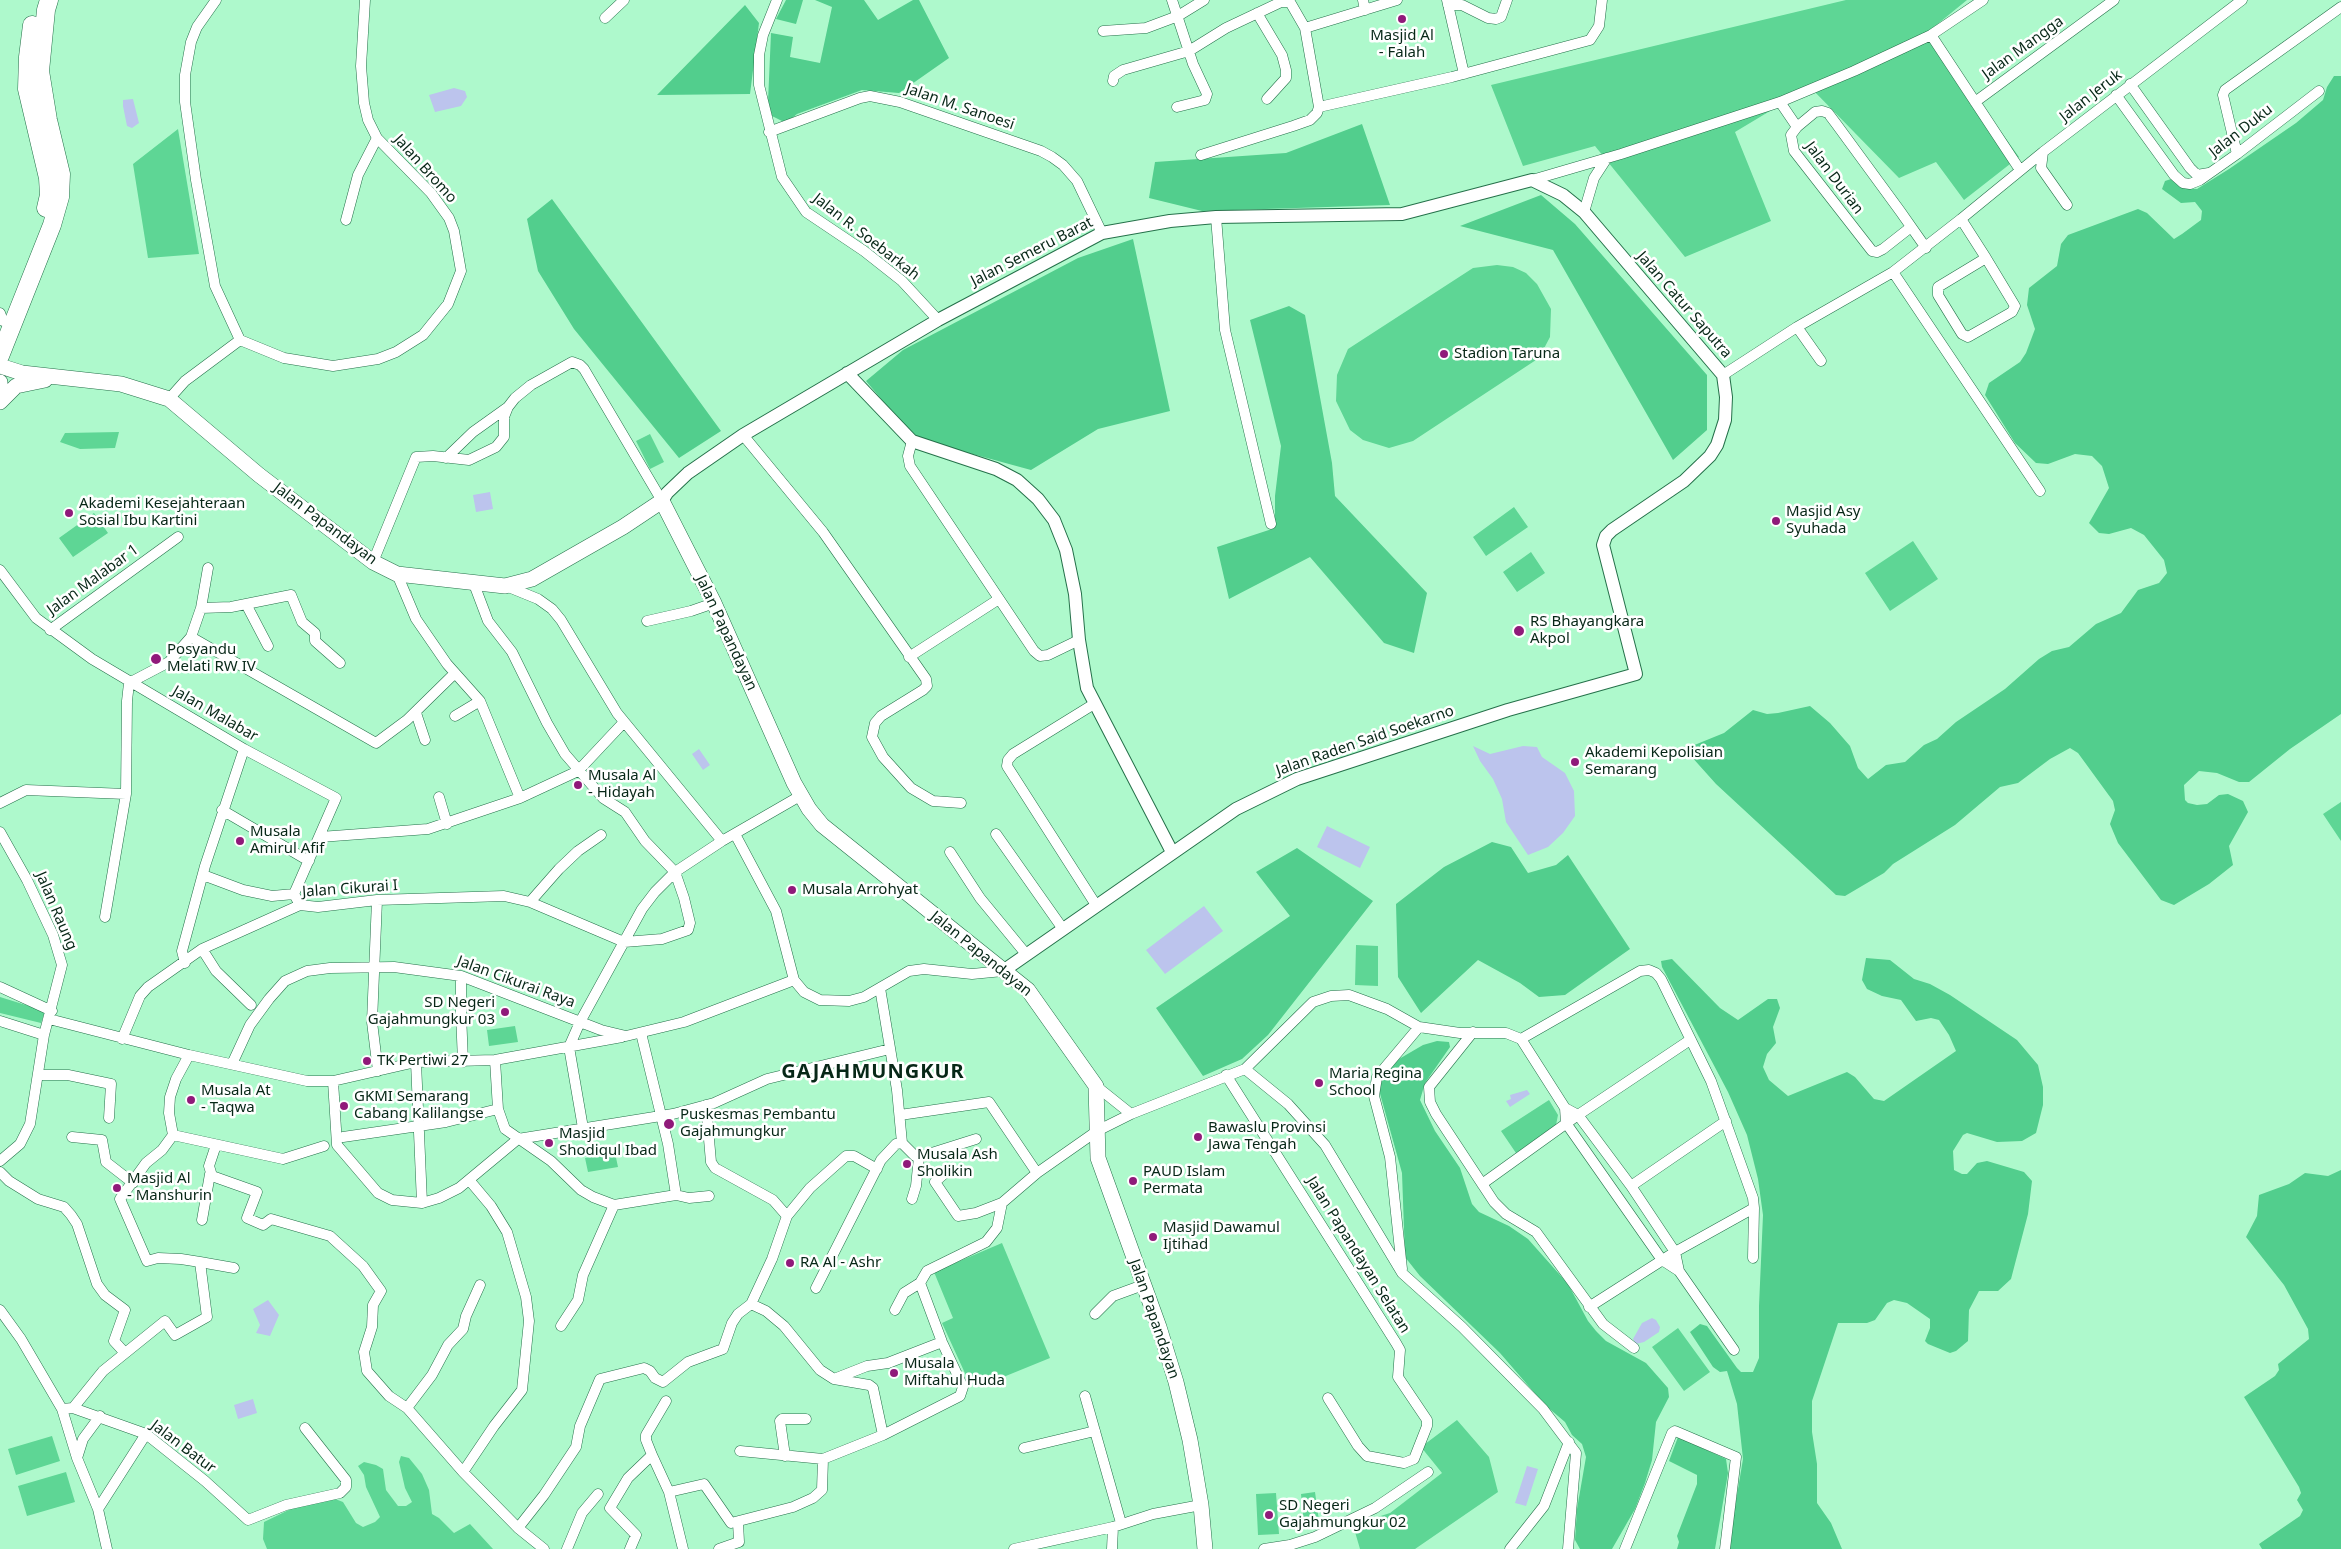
<!DOCTYPE html>
<style>
body{margin:0}
canvas{display:block;background:#aef9cc}
</style>
<canvas width="2341" height="1549"></canvas>
<script>
const ctx = document.querySelector('canvas').getContext('2d');
ctx.lineJoin = 'round';
function fillPath(path, color) {
  ctx.fillStyle = color;
  ctx.fill(path, 'evenodd');
}
function toPath(rows) {
  const path = new Path2D();
  for (const r of rows) {
    path.moveTo(r[0], r[1]);
    for (let i = 2; i < r.length; i += 2) path.lineTo(r[i], r[i + 1]);
  }
  return path;
}
function stroke(path, color, width, dash) {
  ctx.strokeStyle = color;
  ctx.lineWidth = width;
  ctx.lineCap = dash ? 'butt' : 'round';
  ctx.setLineDash(dash || []);
  ctx.stroke(path);
}
function drawText(font, color, halo, rows, align = 'center') {
  ctx.font = font + ' "Noto Sans",sans-serif';
  ctx.lineWidth = 5;
  ctx.setLineDash([]);
  ctx.textBaseline = 'middle';
  ctx.strokeStyle = halo;
  ctx.fillStyle = color;
  for (const [text, x, y, turn = 0] of rows) {
    ctx.save();
    ctx.translate(x, y);
    ctx.rotate((+turn || 0) * Math.PI / 180);
    ctx.textAlign = isNaN(turn) ? turn : align;
    if (halo) ctx.strokeText(text, 0, 0);
    ctx.fillText(text, 0, 0);
    ctx.restore();
  }
}
const green = toPath([
 [1846,0,1967,0,1929,31,2019,157,1964,200,1936,162,1899,178,1810,87,1735,132,1771,221,1685,257,1595,146,1523,166,1491,85],
 [178,129,199,254,148,258,133,164],
 [1497,265,1513,267,1526,273,1537,284,1551,309,1550,337,1539,358,1413,441,1389,448,1363,440,1350,430,1336,401,1337,375,1348,349,1473,268],
 [119,432,115,448,80,449,60,442,65,433],
 [650,434,664,462,650,469,636,441],
 [1514,507,1528,527,1486,556,1473,537],
 [94,513,108,533,73,557,59,538],
 [1913,541,1938,579,1890,611,1865,573],
 [1531,552,1545,573,1517,592,1503,572],
 [2341,802,2341,841,2323,814],
 [1356,945,1378,946,1378,986,1355,985],
 [0,997,45,1011,41,1023,0,1013],
 [515,1026,518,1042,489,1046,487,1030],
 [1549,1100,1558,1115,1556,1125,1516,1153,1501,1131],
 [615,1153,618,1167,588,1172,585,1158],
 [1002,1243,1050,1358,996,1380,969,1382,942,1323,953,1318,934,1272],
 [1678,1328,1710,1372,1684,1391,1652,1347],
 [1457,1420,1489,1457,1498,1492,1415,1549,1360,1549,1353,1525,1390,1513,1442,1473,1421,1447],
 [52,1436,60,1461,16,1475,8,1449],
 [401,1456,409,1458,422,1474,429,1490,432,1514,439,1518,454,1533,470,1524,493,1549,267,1549,263,1539,264,1522,299,1505,330,1497,343,1502,356,1523,363,1527,375,1522,380,1517,366,1487,364,1475,358,1466,364,1462,376,1465,383,1469,386,1490,398,1506,406,1506,412,1502,405,1488,399,1462],
 [66,1472,75,1502,27,1516,18,1486],
 [1315,1492,1319,1521,1304,1523,1301,1494],
 [1276,1493,1279,1534,1258,1535,1256,1494]
]);
const forest = toPath([
 [786,0,803,0,796,24,776,19],
 [815,0,864,0,878,20,913,0,919,0,949,58,899,93,862,90,797,114,786,123,772,116,768,102,771,33,793,37,790,57,820,63,832,7],
 [745,5,759,23,750,94,657,95],
 [2334,76,2341,76,2341,714,2290,749,2249,782,2239,782,2217,773,2199,771,2184,785,2185,800,2188,803,2197,805,2207,804,2219,795,2228,794,2243,801,2248,812,2229,846,2233,865,2209,884,2174,905,2161,900,2118,843,2110,824,2115,810,2113,801,2078,753,2070,748,2050,759,2018,783,2000,787,1955,825,1893,864,1884,873,1845,896,1836,895,1716,784,1690,755,1689,750,1692,746,1724,733,1753,710,1767,714,1778,713,1810,706,1830,723,1850,746,1858,768,1868,779,1886,765,1905,762,1924,745,1937,739,1956,722,2005,689,2039,659,2052,651,2069,647,2096,624,2121,613,2138,590,2159,583,2167,573,2164,560,2144,535,2131,528,2109,534,2099,533,2089,523,2109,488,2102,466,2092,456,2075,454,2048,464,2036,463,2015,443,1985,395,1989,383,2020,362,2026,353,2035,329,2027,305,2029,288,2057,266,2061,244,2068,235,2138,209,2147,213,2174,239,2182,234,2201,220,2202,211,2195,202,2181,203,2166,192,2162,189,2165,181,2171,179,2184,188,2197,189,2229,169,2296,123,2323,100,2327,87],
 [1362,124,1390,205,1202,211,1149,198,1155,162,1286,153],
 [1541,195,1575,224,1707,375,1707,430,1673,460,1553,250,1460,226],
 [552,199,721,431,679,458,574,329,538,271,527,219],
 [1133,239,1170,411,1098,429,1031,470,914,438,866,381,903,350,1078,258],
 [1289,306,1305,315,1332,463,1335,496,1427,593,1414,653,1384,643,1310,557,1229,599,1217,547,1275,528,1275,496,1281,446,1250,320],
 [1492,842,1511,847,1528,873,1556,865,1568,855,1630,949,1565,995,1539,997,1520,983,1478,960,1421,1013,1398,977,1396,904,1444,867],
 [1297,848,1373,901,1268,1035,1242,1059,1203,1076,1156,1008,1290,916,1256,872],
 [1866,958,1890,960,1914,979,1930,984,1950,995,2017,1040,2038,1065,2043,1087,2043,1105,2036,1133,2022,1141,1997,1142,1967,1133,1963,1135,1953,1151,1954,1170,1962,1174,1967,1174,1977,1163,1987,1161,2024,1172,2032,1181,2028,1214,2011,1279,1998,1291,1979,1291,1969,1310,1968,1341,1956,1351,1950,1353,1928,1344,1925,1341,1930,1328,1930,1319,1907,1303,1894,1300,1887,1303,1875,1320,1867,1323,1838,1323,1812,1401,1812,1432,1817,1464,1817,1503,1831,1523,1842,1549,1728,1549,1743,1459,1737,1404,1727,1371,1720,1372,1713,1367,1690,1332,1700,1324,1707,1326,1737,1368,1741,1372,1753,1372,1759,1358,1759,1306,1763,1215,1758,1179,1747,1135,1728,1092,1662,967,1661,961,1672,959,1720,1008,1738,1020,1768,999,1777,999,1780,1008,1773,1027,1776,1043,1767,1054,1763,1067,1769,1080,1788,1096,1847,1072,1855,1077,1874,1099,1884,1101,1956,1051,1949,1035,1939,1020,1931,1018,1916,1021,1901,1000,1882,996,1867,989,1862,980],
 [1437,1041,1449,1042,1450,1047,1425,1083,1420,1100,1435,1131,1460,1168,1472,1204,1479,1212,1509,1226,1528,1239,1568,1284,1588,1321,1596,1331,1606,1341,1646,1363,1668,1388,1669,1397,1656,1422,1652,1460,1645,1483,1635,1509,1612,1549,1580,1549,1575,1540,1577,1509,1586,1457,1582,1444,1572,1435,1565,1422,1545,1405,1500,1353,1420,1276,1405,1257,1402,1173,1379,1090,1384,1074,1399,1059,1423,1045],
 [2341,1170,2341,1549,2262,1549,2259,1544,2300,1516,2303,1510,2297,1500,2301,1493,2299,1487,2244,1397,2275,1376,2279,1370,2278,1364,2309,1339,2308,1329,2284,1285,2246,1237,2257,1216,2259,1195,2289,1184,2305,1173,2328,1176],
 [1678,1437,1726,1459,1728,1473,1715,1549,1677,1549,1679,1542,1677,1536,1697,1484,1697,1475,1669,1461]
]);
const water = toPath([
 [454,88,465,91,467,97,461,106,435,112,429,95],
 [133,99,139,123,132,128,127,126,123,106,123,100],
 [490,492,493,509,476,512,473,495],
 [1473,746,1490,754,1523,746,1537,747,1542,757,1565,773,1574,791,1575,816,1563,833,1548,847,1528,855,1506,822,1502,799,1493,779,1480,761],
 [699,749,710,765,703,770,692,754],
 [1327,826,1370,847,1360,868,1317,847],
 [1204,906,1223,931,1165,974,1146,950],
 [1527,1090,1530,1094,1510,1107,1506,1101,1511,1099,1510,1095],
 [268,1300,279,1315,270,1336,256,1333,260,1325,253,1309],
 [1652,1318,1656,1320,1660,1327,1659,1332,1644,1342,1636,1344,1633,1339,1642,1323],
 [253,1399,257,1413,238,1419,234,1405],
 [1527,1466,1538,1469,1526,1506,1515,1503]
]);
const minor = toPath([
 [216,0,197,27,191,42,185,75,185,102,196,180,215,286,240,340,284,358,333,366,378,359,396,352,423,335,448,304,461,271,454,231,449,218,431,193,377,138,368,120,364,103,361,66,365,0],
 [777,0,763,35,759,55,759,85,782,177,806,212,864,251,902,281,938,320],
 [1172,0,1193,64,1207,94,1205,100,1177,107],
 [1363,0,1365,10],
 [1447,0,1464,74],
 [1448,5,1462,5,1488,18,1496,19,1501,17,1507,0],
 [1257,13,1282,55,1286,70,1286,78,1267,99],
 [605,18,624,0],
 [1305,28,1397,0],
 [1103,31,1146,28,1178,16,1204,0],
 [1931,35,2020,170],
 [1113,81,1114,76,1123,70,1189,51,1226,28,1281,2,1290,2,1305,28,1319,107,1317,113,1310,120,1293,126,1201,155],
 [2130,84,2190,168,2197,175,2209,173],
 [2116,95,2174,175,2183,183,2190,184,2200,180,2237,154,2319,91],
 [1780,102,1797,127],
 [1975,102,2114,0],
 [1319,107,1452,77,1590,40,1599,26,1602,0],
 [769,132,860,98,870,96,900,102,1041,151,1052,157,1063,165,1077,181,1102,233],
 [2043,152,2041,168,2067,205],
 [2237,154,2223,95,2225,90,2341,7],
 [1532,180,1621,154,1780,102,1854,71,1931,35,1983,0],
 [1584,212,1594,178,1607,158],
 [1216,217,1225,330,1271,524],
 [1961,219,2043,152,2242,0],
 [346,220,358,175,377,138],
 [1911,227,1883,249,1877,252,1872,251,1794,151,1791,135,1797,127,1815,112,1822,111,1828,113,1837,125,1900,211,1926,248],
 [1986,258,1938,287,1938,295,1962,334,1968,337,2012,312,2015,306,1986,258,1961,219,1893,272,2040,491],
 [0,313,3,321],
 [1797,327,1821,361],
 [1723,375,1797,327,1893,272],
 [169,399,185,381,240,340],
 [743,435,823,532,926,679,927,686,923,690,881,716,875,723,872,737,883,757,911,788,933,801,961,803],
 [912,441,908,456,910,466,1034,651,1040,656,1048,655,1079,640],
 [446,458,473,432,508,407],
 [373,562,416,457,433,456,469,460,496,447,504,437,504,417,508,407,515,398,531,385,572,362,580,365,584,369,662,501],
 [0,570,36,618,92,659,244,749,336,798,294,894,300,905],
 [397,574,416,619,447,664,480,701,520,798],
 [506,586,538,599,552,609,561,620,617,713,722,841],
 [246,604,268,646],
 [201,608,231,607,291,595,302,622,315,633,315,641,340,663],
 [647,621,691,611,714,603],
 [50,630,178,537],
 [191,637,376,743,407,720,455,673],
 [909,657,999,599],
 [129,683,169,662,191,637,201,608,208,568],
 [1094,704,1013,754,1008,760,1007,766,1096,905],
 [416,713,425,740],
 [455,716,480,701],
 [439,797,447,824],
 [0,803,26,790,126,794],
 [222,810,309,861],
 [0,832,27,880,53,935,62,965,44,1035,30,1124,20,1144,0,1161],
 [735,834,776,911,794,980],
 [996,834,1063,929],
 [320,837,428,829,520,798,578,771,624,722],
 [950,852,980,898,1026,954],
 [203,875,243,890,272,896,294,894],
 [377,900,372,1022,378,1071],
 [530,902,559,869,578,851,601,835],
 [105,917,126,794,127,701,129,683],
 [202,949,216,971,251,1005],
 [185,963,182,951,205,866,244,749],
 [461,976,461,1013,463,1062],
 [794,980,804,992,820,1000,849,1001,864,997,909,971,924,969,972,974,1003,971],
 [0,987,52,1011],
 [49,1019,189,1055,307,1081,333,1081,416,1062,495,1060,622,1037],
 [0,1021,44,1035],
 [1473,1032,1429,1087,1430,1102,1436,1114,1494,1202,1506,1214,1536,1232,1603,1324,1634,1348],
 [641,1033,668,1144,676,1195],
 [122,1039,140,996,148,987,202,949,300,905,318,907,377,900,504,896,530,902,624,942,662,939,688,930,690,923,684,898,675,872,645,841,625,812,603,798,565,754,547,723,512,652,488,621,474,584],
 [1521,1039,1640,971,1649,970,1656,973,1661,979,1711,1081,1753,1198,1754,1208,1675,1252,1589,1307],
 [189,1055,176,1079,170,1097,169,1113,173,1135,283,1159,324,1146],
 [495,1060,498,1109,505,1129,551,1161,581,1190,593,1197,614,1205,676,1195,689,1198,709,1196],
 [416,1062,422,1203],
 [232,1064,250,1025,269,999,285,981,307,971,330,968,394,967,461,976,601,1030,626,1036,684,1022,794,980],
 [1245,1069,1288,1104,1325,1145,1402,1273,1462,1327,1543,1409,1576,1453,1568,1549],
 [38,1075,68,1075,111,1084,109,1118],
 [1226,1075,1396,1343,1400,1350,1398,1377,1427,1420,1427,1426,1414,1459,1404,1463,1367,1456,1358,1446,1328,1398],
 [333,1081,337,1145,378,1193,392,1200,422,1203,439,1198,459,1188,518,1139,673,1114,714,1103,767,1079,890,1049],
 [1096,1086,1131,1114],
 [706,1105,711,1162,715,1168,773,1200,787,1216],
 [1565,1108,1578,1115,1631,1186,1675,1252,1679,1271,1734,1350],
 [900,1115,989,1102,1037,1173],
 [583,1128,569,1047,580,1022,642,909,655,892,675,872,722,841,800,796],
 [72,1137,102,1140,106,1162,133,1183],
 [343,1137,446,1122,498,1109],
 [902,1143,915,1156,919,1157,976,1139],
 [216,1145,209,1166,212,1176,257,1192,247,1218,263,1225,271,1219,330,1236,363,1266,381,1291,373,1305,372,1327,364,1352,367,1371,389,1396,407,1408,463,1472,518,1528,544,1549],
 [0,1172,9,1181,38,1199,64,1207,71,1215,77,1224,97,1284,105,1295,125,1310,114,1341,125,1353],
 [945,1173,935,1182,958,1216,976,1213,1002,1203],
 [1482,1184,1578,1115,1690,1040],
 [1631,1186,1726,1121],
 [912,1199,916,1186,919,1157],
 [202,1220,210,1174],
 [1753,1258,1754,1208],
 [200,1262,234,1268],
 [1402,1269,1390,1157,1374,1096,1377,1077,1419,1027],
 [816,1288,881,1160,896,1144,902,1143,897,1090,880,988],
 [751,1304,766,1311,784,1326,820,1370,834,1379,869,1385,873,1388,883,1435],
 [0,1310,21,1339,62,1409,77,1458,98,1509,107,1549],
 [895,1310,904,1293,920,1283],
 [1095,1314,1113,1296,1143,1285],
 [561,1326,578,1300,583,1275,614,1205],
 [834,1379,867,1366,888,1363,942,1342],
 [1085,1396,1121,1523],
 [73,1408,103,1371,165,1321,175,1335,207,1317,200,1262,181,1259,158,1258,147,1261,120,1199,146,1163,162,1150,173,1135],
 [407,1408,432,1375,448,1345,463,1329,466,1316,480,1285],
 [62,1409,73,1408,146,1434,205,1481,248,1520,286,1505,340,1493,346,1487,346,1480,305,1428],
 [1024,1448,1095,1431],
 [740,1451,823,1459,883,1435,960,1396,963,1387,942,1342,920,1283,927,1271,986,1242,997,1228,1002,1203,1037,1173,1097,1131,1131,1114,1245,1069,1313,1002,1331,996,1349,995,1387,1009,1419,1027,1460,1033,1506,1033,1521,1039,1565,1108,1566,1123,1662,1260,1679,1271],
 [652,1455,646,1440,646,1435,666,1401],
 [785,1456,780,1421,782,1419,806,1419],
 [77,1458,83,1439,100,1416],
 [463,1472,494,1426,522,1390,529,1321,526,1297,507,1232,491,1206,470,1181],
 [669,1492,683,1549],
 [98,1509,146,1434],
 [518,1528,544,1495,576,1447,580,1426,600,1379,644,1368,650,1371,655,1378,663,1382,688,1362,723,1349,732,1323,738,1314,751,1304,772,1259,787,1216,810,1188,846,1156,854,1156,877,1169],
 [567,1549,582,1513,598,1494],
 [630,1549,636,1535,610,1508,628,1478,652,1455,669,1492,704,1484,731,1523,793,1507,813,1498,822,1490,823,1459],
 [719,1549,739,1542,738,1522],
 [1014,1549,1113,1527,1153,1514,1201,1505],
 [1112,1549,1113,1527],
 [1264,1549,1290,1545,1315,1537,1375,1508,1428,1472],
 [1510,1549,1544,1506,1569,1442],
 [1625,1549,1672,1433,1675,1431,1736,1457,1725,1549]
]);
const tertiary = toPath([
 [847,373,912,441,996,469,1017,480,1038,499,1054,520,1066,550,1075,594,1079,640,1087,688,1172,852],
 [662,501,667,493,688,473,743,435,938,320,1102,233,1170,221,1216,217,1402,214,1532,180,1563,195,1584,212,1723,375,1726,397,1725,420,1717,445,1710,456,1684,481,1612,530,1606,536,1603,545,1636,674,1508,710,1297,779,1236,809,1003,971]
]);
const secondary = toPath([
 [0,366,22,373,121,384,169,399,259,475,373,562,397,574,505,586,532,579,623,527,662,501,714,603,794,783,809,809,822,825,1028,990,1096,1086,1098,1158,1159,1327,1176,1382,1190,1440,1201,1505,1205,1549],
 [0,382,0,385],
 [0,402,16,386,45,380]
]);
const trunk = toPath([
 [32,25,28,57,27,89,48,178,49,195,46,208],
 [0,356,52,225,60,197,61,174,48,120,40,71,46,10,49,0]
]);
const markers = [
 [1402,19,5,"#901a7a"],
 [1444,354,5,"#901a7a"],
 [69,513,5,"#901a7a"],
 [1776,521,5,"#901a7a"],
 [1519,631,6,"#901a7a"],
 [156,659,6,"#901a7a"],
 [1575,762,5,"#901a7a"],
 [578,785,5,"#901a7a"],
 [240,841,5,"#901a7a"],
 [792,890,5,"#901a7a"],
 [505,1012,5,"#901a7a"],
 [367,1061,5,"#901a7a"],
 [1319,1083,5,"#901a7a"],
 [191,1100,5,"#901a7a"],
 [344,1106,5,"#901a7a"],
 [669,1124,6,"#901a7a"],
 [1198,1137,5,"#901a7a"],
 [549,1143,5,"#901a7a"],
 [907,1164,5,"#901a7a"],
 [1133,1181,5,"#901a7a"],
 [117,1188,5,"#901a7a"],
 [1153,1237,5,"#901a7a"],
 [790,1263,5,"#901a7a"],
 [894,1373,5,"#901a7a"],
 [1269,1515,5,"#901a7a"]
];
const poiNames = [
 ["Masjid Al",1402,36,"center"],
 ["- Falah",1402,53,"center"],
 ["Stadion Taruna",1454,354],
 ["Akademi Kesejahteraan",79,504],
 ["Sosial Ibu Kartini",79,521],
 ["Masjid Asy",1786,512],
 ["Syuhada",1786,529],
 ["RS Bhayangkara",1530,622],
 ["Akpol",1530,639],
 ["Posyandu",167,650],
 ["Melati RW IV",167,667],
 ["Akademi Kepolisian",1585,753],
 ["Semarang",1585,770],
 ["Musala Al",588,776],
 ["- Hidayah",588,793],
 ["Musala",250,832],
 ["Amirul Afif",250,849],
 ["Musala Arrohyat",802,890],
 ["SD Negeri",495,1003,"right"],
 ["Gajahmungkur 03",495,1020,"right"],
 ["TK Pertiwi 27",377,1061],
 ["Maria Regina",1329,1074],
 ["School",1329,1091],
 ["Musala At",201,1091],
 ["- Taqwa",201,1108],
 ["GKMI Semarang",354,1097],
 ["Cabang Kalilangse",354,1114],
 ["Puskesmas Pembantu",680,1115],
 ["Gajahmungkur",680,1132],
 ["Bawaslu Provinsi",1208,1128],
 ["Jawa Tengah",1208,1145],
 ["Masjid",559,1134],
 ["Shodiqul Ibad",559,1151],
 ["Musala Ash",917,1155],
 ["Sholikin",917,1172],
 ["PAUD Islam",1143,1172],
 ["Permata",1143,1189],
 ["Masjid Al",127,1179],
 ["- Manshurin",127,1196],
 ["Masjid Dawamul",1163,1228],
 ["Ijtihad",1163,1245],
 ["RA Al - Ashr",800,1263],
 ["Musala",904,1364],
 ["Miftahul Huda",904,1381],
 ["SD Negeri",1279,1506],
 ["Gajahmungkur 02",1279,1523]
];
const streetNames = [
 ["Jalan Mangga",2023,48,-36],
 ["Jalan Jeruk",2091,96,-38],
 ["Jalan M. Sanoesi",960,107,19],
 ["Jalan Duku",2241,131,-38],
 ["Jalan Bromo",425,169,48],
 ["Jalan Durian",1834,178,53],
 ["Jalan R. Soebarkah",866,237,38],
 ["Jalan Semeru Barat",1032,252,-27],
 ["Jalan Catur Saputra",1684,305,49],
 ["Jalan Papandayan",325,524,37],
 ["Jalan Malabar 1",93,580,-36],
 ["Jalan Papandayan",726,633,65],
 ["Jalan Malabar",215,714,30],
 ["Jalan Raden Said Soekarno",1365,741,-19],
 ["Jalan Cikurai I",350,889,-4],
 ["Jalan Raung",56,911,67],
 ["Jalan Papandayan",981,954,39],
 ["Jalan Cikurai Raya",516,982,20],
 ["Jalan Papandayan Selatan",1358,1255,58],
 ["Jalan Papandayan",1154,1319,71],
 ["Jalan Batur",183,1447,37]
];
const districtNames = [
 ["GAJAHMUNGKUR",873,1072]
];
fillPath(green, '#5ed695');
fillPath(forest, '#52ce8d');
fillPath(water, '#bcc4ed');
stroke(minor, '#25714a', 11);
stroke(tertiary, '#25714a', 14);
stroke(secondary, '#25714a', 16);
stroke(trunk, '#25714a', 19);
stroke(minor, '#fff', 10);
stroke(tertiary, '#fff', 12);
stroke(secondary, '#fff', 15);
stroke(trunk, '#fff', 18);
for (const [x, y, r, color] of markers) {
  const dot = new Path2D();
  dot.arc(x, y, r, 0, 2 * Math.PI);
  ctx.fillStyle = color;
  ctx.fill(dot);
  stroke(dot, '#fff', 2);
}
drawText('15px', '#072717', '#fff', poiNames, 'left');
drawText('15px', '#072717', '#fff', streetNames);
ctx.letterSpacing = '1px';
drawText('bold 20px', '#072717', '#fff', districtNames);
ctx.letterSpacing = '0px';
</script>
